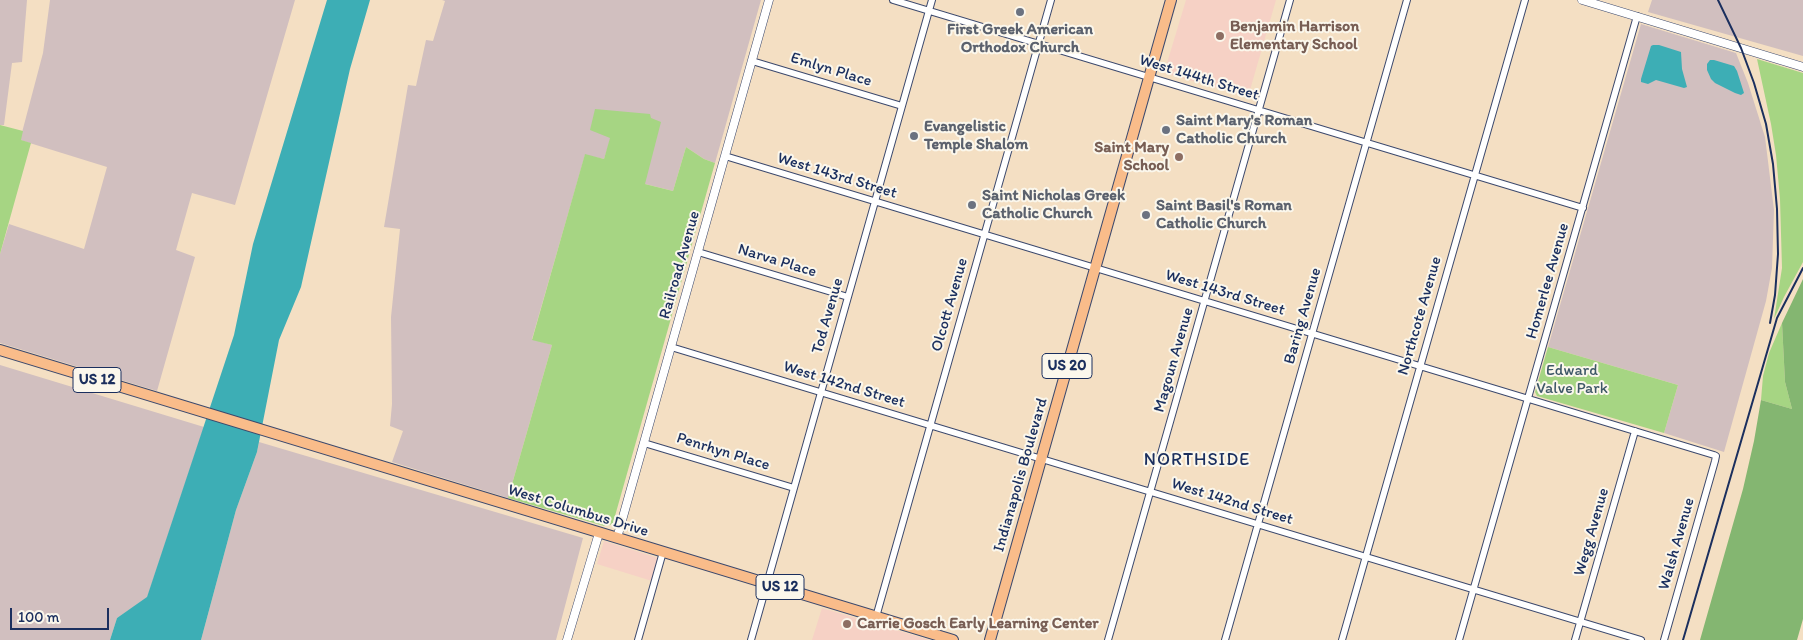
<!DOCTYPE html>
<style>
body{margin:0}
#map{position:relative;width:1803px;height:640px;overflow:hidden;background:#f4dfc3;font-family:Itim,sans-serif}
canvas{display:block}
.scale{position:absolute;left:10px;top:608px;width:99px;height:22px;box-sizing:border-box;border:2px solid #1b2f5e;border-top:0;padding-left:6px;font-size:15px;line-height:18px;white-space:nowrap;color:#1b2f5e;-webkit-text-stroke:4px #fbf7ec;paint-order:stroke}
</style>
<div id="map">
<canvas width="1803" height="640"></canvas>
<div class="scale">100 m</div>
</div>
<script>
const ctx = document.querySelector('canvas').getContext('2d');
ctx.lineJoin = 'round';
function fillPath(path, color) {
  ctx.fillStyle = color;
  ctx.fill(path, 'evenodd');
}
function toPath(rows) {
  const path = new Path2D();
  for (const r of rows) {
    path.moveTo(r[0], r[1]);
    for (let i = 2; i < r.length; i += 2) path.lineTo(r[i], r[i + 1]);
  }
  return path;
}
function stroke(path, color, width, dash) {
  ctx.strokeStyle = color;
  ctx.lineWidth = width;
  ctx.lineCap = dash ? 'butt' : 'round';
  ctx.setLineDash(dash || []);
  ctx.stroke(path);
}
function drawText(font, color, halo, rows, align = 'center') {
  ctx.font = font + ' Itim,sans-serif';
  ctx.lineWidth = 4;
  ctx.setLineDash([]);
  ctx.textBaseline = 'middle';
  ctx.strokeStyle = halo;
  ctx.fillStyle = color;
  for (const [text, x, y, turn = 0] of rows) {
    ctx.save();
    ctx.translate(x, y);
    ctx.rotate((+turn || 0) * Math.PI / 180);
    ctx.textAlign = isNaN(turn) ? turn : align;
    if (halo) ctx.strokeText(text, 0, 0);
    ctx.fillText(text, 0, 0);
    ctx.restore();
  }
}
const built = toPath([
 [1186,0,1276,0,1248,97,1164,73],
 [604,541,658,558,652,581,597,564],
 [822,608,930,640,812,640]
]);
const industrial = toPath([
 [0,0,27,0,22,62,12,63,4,125,0,125],
 [50,0,295,0,235,205,192,193,176,250,195,257,157,391,0,343,0,254,9,224,84,249,107,167,20,140,43,53],
 [442,0,761,0,715,163,704,159,686,147,673,191,645,184,611,138,604,159,585,155,532,339,552,345,508,498,392,462,403,431,390,426,392,404,391,317,400,229,384,227,408,85,416,86,426,40,433,41,445,1],
 [1652,0,1803,0,1803,56,1648,12],
 [1641,24,1736,53,1748,83,1765,137,1774,210,1772,268,1766,301,1724,452,1664,433,1678,385,1548,347],
 [0,365,204,427,147,598,117,618,110,640,0,640],
 [259,442,583,538,556,640,201,640,236,510,257,452]
]);
const green = toPath([
 [1757,59,1803,73,1803,262,1784,297,1774,319,1782,268,1780,199,1776,155,1771,124],
 [595,109,650,114,651,118,661,122,645,184,673,191,686,147,704,159,715,163,613,523,610,525,604,526,508,498,552,345,532,340,585,154,604,159,610,138,590,130],
 [0,125,23,131,21,140,31,143,0,254],
 [1782,323,1785,382,1792,409,1761,400,1763,376,1769,353],
 [1548,347,1678,385,1664,433,1537,396,1535,392]
]);
const forest = toPath([
 [1803,279,1803,619,1797,640,1700,640,1743,489,1754,441,1761,400,1792,409,1785,382,1782,323]
]);
const water = toPath([
 [327,0,370,0,350,69,301,287,279,340,257,452,236,510,201,640,110,640,117,618,147,597,234,335,253,244],
 [1653,45,1659,45,1681,52,1682,69,1687,87,1684,88,1656,80,1648,84,1641,82,1641,79,1651,46],
 [1710,60,1714,60,1734,66,1737,71,1744,93,1741,95,1735,93,1715,83,1711,79,1707,70,1707,64]
]);
const minor = toPath([
 [893,0,1583,208],
 [752,61,902,106],
 [725,156,1714,455,1716,456,1715,461,1664,640],
 [698,252,848,297],
 [671,347,1641,640],
 [644,443,794,488],
 [876,617,1051,0],
 [638,640,663,552],
 [751,640,932,0],
 [1108,640,1290,0],
 [1225,640,1407,0],
 [1342,640,1525,0],
 [1459,640,1637,16],
 [1575,640,1635,431]
]);
const tertiary = toPath([
 [1582,0,1803,67],
 [617,538,769,0],
 [567,640,599,533]
]);
const primary = toPath([
 [0,350,953,640],
 [990,640,1171,0]
]);
const rail = toPath([
 [1718,0,1741,48,1754,83,1766,124,1773,164,1777,209,1778,254,1775,295,1770,323],
 [1683,640,1777,318,1803,268]
]);
const markers = [
 [1020,12,5,"#6b7280"],
 [1220,36,5,"#8d6e63"],
 [1166,130,5,"#6b7280"],
 [914,136,5,"#6b7280"],
 [1179,157,5,"#8d6e63"],
 [972,205,5,"#6b7280"],
 [1146,215,5,"#6b7280"],
 [847,624,5,"#8d6e63"]
];
const shields = [
 [1067,366,50],
 [97,380,48],
 [780,587,48]
];
const shieldNames = [
 ["US 20",1067,366],
 ["US 12",97,380],
 ["US 12",780,587]
];
const educationNames = [
 ["Benjamin Harrison",1230,27],
 ["Elementary School",1230,45],
 ["Saint Mary",1169,148,"right"],
 ["School",1169,166,"right"],
 ["Carrie Gosch Early Learning Center",857,624]
];
const worshipNames = [
 ["First Greek American",1020,30,"center"],
 ["Orthodox Church",1020,48,"center"],
 ["Saint Mary's Roman",1176,121],
 ["Catholic Church",1176,139],
 ["Evangelistic",924,127],
 ["Temple Shalom",924,145],
 ["Saint Nicholas Greek",982,196],
 ["Catholic Church",982,214],
 ["Saint Basil's Roman",1156,206],
 ["Catholic Church",1156,224]
];
const streetNames = [
 ["Emlyn Place",831,70,17],
 ["West 144th Street",1199,78,17],
 ["West 143rd Street",837,176,17],
 ["Narva Place",777,261,17],
 ["Railroad Avenue",680,265,-74],
 ["Homerlee Avenue",1548,281,-74],
 ["West 143rd Street",1225,293,17],
 ["Olcott Avenue",950,305,-74],
 ["Tod Avenue",828,316,-74],
 ["Baring Avenue",1303,316,-74],
 ["Northcote Avenue",1420,316,-74],
 ["Magoun Avenue",1174,360,-74],
 ["West 142nd Street",844,385,17],
 ["Penrhyn Place",723,452,17],
 ["Indianapolis Boulevard",1021,475,-74],
 ["West 142nd Street",1232,502,17],
 ["West Columbus Drive",578,511,17],
 ["Wegg Avenue",1592,532,-74],
 ["Walsh Avenue",1677,544,-74]
];
const parkNames = [
 ["Edward",1572,371],
 ["Valve Park",1572,389]
];
const neighbourhoodNames = [
 ["NORTHSIDE",1197,460]
];
fillPath(built, '#f6d1c5');
fillPath(industrial, '#d1bfbf');
fillPath(green, '#a6d583');
fillPath(forest, '#84b671');
fillPath(water, '#3daeb5');
stroke(minor, '#3c496d', 8);
stroke(tertiary, '#3c496d', 9);
stroke(primary, '#3c496d', 12);
stroke(minor, '#fff', 6);
stroke(tertiary, '#fff', 8);
stroke(primary, '#f9bc8a', 10);
stroke(rail, '#1b2f5e', 2);
for (const [x, y, r, color] of markers) {
  const dot = new Path2D();
  dot.arc(x, y, r, 0, 2 * Math.PI);
  ctx.fillStyle = color;
  ctx.fill(dot);
  stroke(dot, '#fbf7ec', 2);
}
for (const [x, y, w] of shields) {
  const box = new Path2D();
  box.roundRect(x - w / 2, y - 12.5, w, 25, 4);
  ctx.fillStyle = '#fbf7ec';
  ctx.fill(box);
  stroke(box, '#1b2f5e', 1);
}
drawText('bold 15px', '#1b2f5e', null, shieldNames);
drawText('bold 16px', '#785e54', '#fbf7ec', educationNames, 'left');
drawText('bold 16px', '#5b616d', '#fbf7ec', worshipNames, 'left');
drawText('16px', '#1b2f5e', '#fbf7ec', streetNames);
drawText('16px', '#3e5867', '#fbf7ec', parkNames);
ctx.letterSpacing = '1px';
drawText('18px', '#1b2f5e', '#fbf7ec', neighbourhoodNames);
ctx.letterSpacing = '0px';
</script>
